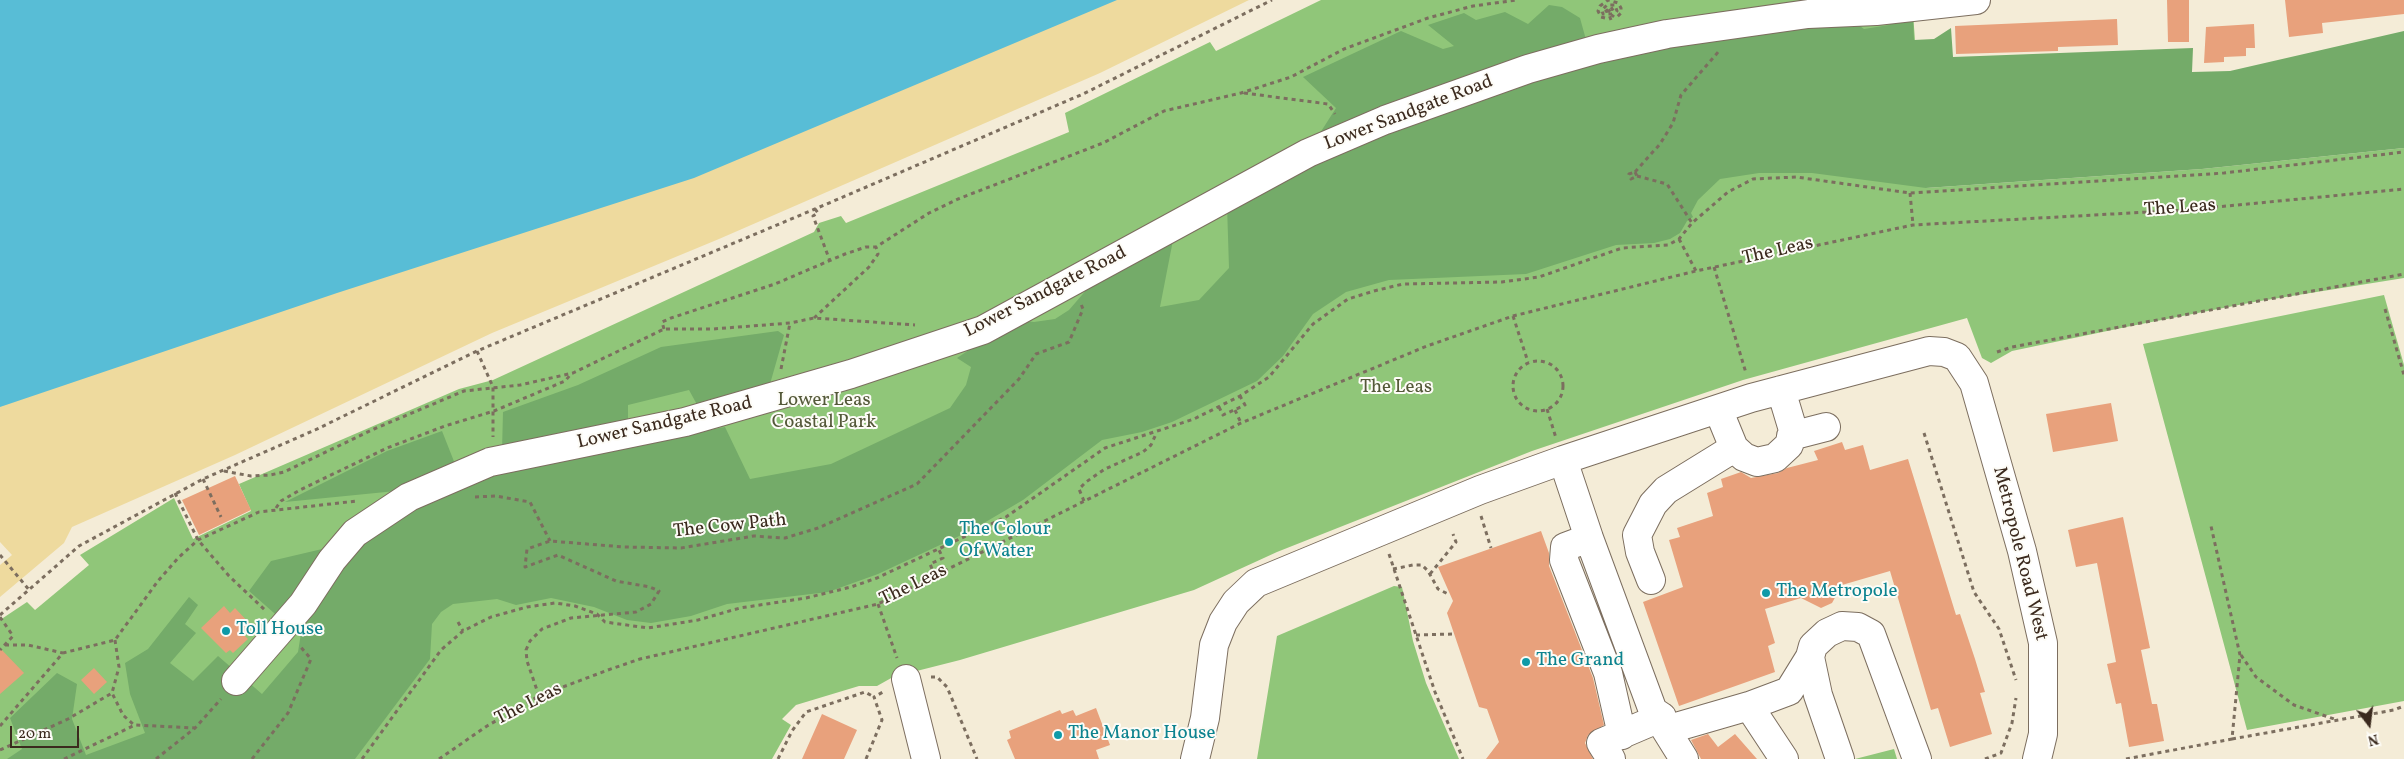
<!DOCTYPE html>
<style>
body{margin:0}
#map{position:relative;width:2404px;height:759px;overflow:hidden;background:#f4ecd7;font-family:Vollkorn,serif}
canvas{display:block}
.north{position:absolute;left:2344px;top:699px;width:50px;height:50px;-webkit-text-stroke:4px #fdfcf7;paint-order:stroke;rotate:165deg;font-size:14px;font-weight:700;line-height:20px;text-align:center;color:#3b2a1e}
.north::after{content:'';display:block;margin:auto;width:18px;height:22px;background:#3b2a1e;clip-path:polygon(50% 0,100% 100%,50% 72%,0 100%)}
.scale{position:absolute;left:10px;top:726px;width:69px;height:22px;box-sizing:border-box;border:2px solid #3b2a1e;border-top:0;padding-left:6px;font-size:15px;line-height:18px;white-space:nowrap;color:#3b2a1e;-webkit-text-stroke:4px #fdfcf7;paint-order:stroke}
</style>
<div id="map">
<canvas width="2404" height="759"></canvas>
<div class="north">N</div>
<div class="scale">20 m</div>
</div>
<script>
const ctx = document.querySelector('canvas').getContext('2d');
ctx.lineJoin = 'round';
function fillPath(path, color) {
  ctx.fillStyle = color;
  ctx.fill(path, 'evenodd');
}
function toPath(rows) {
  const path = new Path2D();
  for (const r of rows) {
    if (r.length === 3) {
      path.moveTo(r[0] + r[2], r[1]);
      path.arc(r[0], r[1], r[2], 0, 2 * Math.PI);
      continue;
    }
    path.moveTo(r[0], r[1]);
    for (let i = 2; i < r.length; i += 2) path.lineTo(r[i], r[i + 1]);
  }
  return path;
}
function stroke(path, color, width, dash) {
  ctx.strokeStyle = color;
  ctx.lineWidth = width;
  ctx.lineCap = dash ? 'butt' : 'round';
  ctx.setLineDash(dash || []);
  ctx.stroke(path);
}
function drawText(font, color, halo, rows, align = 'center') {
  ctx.font = font + ' Vollkorn,serif';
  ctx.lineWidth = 4;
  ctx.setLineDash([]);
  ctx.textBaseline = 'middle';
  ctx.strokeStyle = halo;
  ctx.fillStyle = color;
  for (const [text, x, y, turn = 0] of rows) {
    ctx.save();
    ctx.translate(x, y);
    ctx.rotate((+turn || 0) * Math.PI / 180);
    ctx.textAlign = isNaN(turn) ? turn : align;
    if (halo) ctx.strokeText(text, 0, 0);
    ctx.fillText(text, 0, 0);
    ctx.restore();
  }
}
const green = toPath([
 [1321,0,1912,0,1926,188,2202,169,2404,148,2404,278,2254,302,2131,326,2012,351,1991,363,1982,358,1967,318,1743,380,1532,451,1277,552,1194,590,960,660,893,677,877,686,859,686,796,705,782,719,791,725,772,759,0,759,0,620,27,602,35,610,89,565,80,555,174,498,193,539,251,511,239,484,459,389,493,380,814,232,819,223,841,216,846,223,1069,132,1065,113,1210,42,1216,51],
 [2384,295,2404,365,2404,701,2247,730,2143,344],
 [1394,586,1402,587,1413,641,1426,683,1459,759,1257,759,1277,636],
 [1894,749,1897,759,1855,759]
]);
const forest = toPath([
 [1549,5,1562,7,1580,18,1593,65,1687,43,1853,21,1864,29,1889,25,1894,20,1913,16,1914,40,1934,39,1951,28,1953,57,2193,48,2192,72,2230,71,2404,31,2404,148,2202,169,1926,188,1812,173,1759,173,1720,179,1698,200,1691,213,1693,217,1687,221,1680,233,1670,239,1654,243,1616,245,1526,274,1389,280,1346,292,1313,314,1283,356,1257,381,1172,422,1142,432,1102,440,1023,500,972,530,878,574,828,592,727,604,691,616,651,623,627,620,594,607,551,598,516,605,497,599,453,604,441,612,432,624,430,659,355,759,7,759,22,749,10,718,57,673,77,684,72,719,86,755,145,733,130,694,125,663,148,649,189,597,198,605,185,624,196,633,170,663,193,681,218,656,262,694,298,652,305,608,364,534,409,503,527,464,725,427,750,479,831,464,950,408,966,385,971,367,957,358,1014,320,1034,322,1055,319,1069,310,1101,273,1174,235,1160,307,1199,300,1229,268,1227,205,1313,144,1336,108,1303,77,1401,31,1443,49,1454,46,1428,25,1464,13,1476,20,1505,12,1528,24],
 [778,331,784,335,768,391,700,410,689,390,628,405,628,423,502,451,503,412,578,385,661,347],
 [442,431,457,469,416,489,285,502,387,451],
 [335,546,282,620,249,591,271,561]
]);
const sand = toPath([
 [850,0,1249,0,1100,73,719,239,492,333,235,455,72,527,64,543,0,597,0,565,12,555,0,542,0,301]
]);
const water = toPath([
 [0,0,1117,0,694,178,337,293,0,407]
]);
const building = toPath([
 [2167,0,2189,0,2189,42,2168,42],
 [2285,0,2404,0,2404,14,2322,23,2323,33,2289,37],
 [2117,19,2118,45,2058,47,2058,51,1956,54,1955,26],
 [2254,24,2255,48,2246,48,2246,56,2224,57,2224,62,2204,63,2206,27],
 [2111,403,2118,441,2053,452,2046,414],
 [1842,442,1845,450,1863,445,1870,470,1908,459,1956,615,1960,614,1975,659,1985,692,1980,693,1992,734,1950,747,1938,708,1931,710,1890,571,1842,585,1832,603,1821,608,1801,598,1765,609,1775,643,1768,646,1775,672,1679,706,1643,602,1683,587,1669,540,1680,537,1677,528,1713,516,1707,493,1723,487,1721,479,1741,472,1751,478,1778,473,1787,468,1818,460,1814,451],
 [235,476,251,510,199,535,182,500],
 [2123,517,2150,648,2141,650,2152,704,2157,704,2164,741,2129,747,2121,703,2116,704,2107,664,2116,662,2097,563,2076,567,2068,530],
 [1541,531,1549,553,1549,566,1593,678,1604,725,1588,735,1585,743,1593,759,1486,759,1499,742,1487,709,1479,707,1447,613,1453,601,1438,567],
 [224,606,230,613,235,608,252,626,243,634,248,639,233,653,230,650,226,653,201,628],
 [0,648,24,673,0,694],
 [94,668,107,682,94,694,81,680],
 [1096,708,1110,745,1096,750,1099,759,1015,759,1007,740,1011,738,1009,731,1060,710,1062,714,1073,710,1076,716],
 [822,714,857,730,844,759,802,759],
 [1708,734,1718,747,1735,734,1757,759,1701,759,1691,740]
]);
const path = toPath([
 [1605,12,1611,7,1614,12,1612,14,1603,14,1602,10,1607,5,1615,5,1617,11,1612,17],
 [1605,18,1601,17,1598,11,1600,6,1608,0,1618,3,1621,8,1621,13,1616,18],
 [1611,20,1608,12,1611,9,1612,12],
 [1244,93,1328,104,1335,114],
 [1635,172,1660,144,1673,123,1681,95,1719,51],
 [1635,172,1637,176,1631,179,1629,174,1635,172],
 [1637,176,1667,184,1692,223],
 [1910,193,1913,225],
 [815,209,818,213,813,216,830,261],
 [1679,239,1696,271],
 [1714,267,1746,373],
 [2385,309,2404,375],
 [1513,316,1528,362],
 [814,318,869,267,878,254,876,247],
 [664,329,662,322,671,318,775,284,845,254,866,247,876,247,929,213,958,199,1103,143,1164,111,1241,93,1291,77,1344,49,1428,18,1473,6,1517,0],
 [477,351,493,387,493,437],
 [1997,352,2012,347,2404,274],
 [1538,386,25],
 [781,369,790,323],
 [1219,407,1223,415,1245,405,1240,396],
 [1547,409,1556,438],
 [1235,410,1241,423],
 [1924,433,1974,592,1999,629,2016,680],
 [224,471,251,476,270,475,284,472,374,429,464,391,520,385,573,373,664,329,713,329,790,323,814,318,915,325],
 [203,479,221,517],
 [175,493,198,540,229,576,265,610],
 [475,497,496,496,530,502,550,541],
 [1084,501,1079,489,1086,482,1105,469,1143,452,1151,445,1156,434],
 [276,508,281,501,300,490,387,448,445,426,494,411,565,381,572,373],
 [1481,516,1491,548],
 [1389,554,1435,692,1463,759],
 [0,555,30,591],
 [1393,569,1413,565,1422,565,1428,571,1438,589,1450,595],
 [1430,574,1456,542,1453,534],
 [935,576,930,564,943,558,939,550],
 [878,604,897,658],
 [0,615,79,546,203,479,315,430,477,351,815,209,1083,94,1272,0],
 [0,617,13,636,0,650],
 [458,622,463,631],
 [1416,635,1454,634],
 [115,640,119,667,112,693,123,715,134,725],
 [5,645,28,645,63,653],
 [2241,655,2256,677,2294,705,2334,719],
 [931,677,937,677,947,687,977,759],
 [539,696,527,661,526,650,530,641,542,629,571,618,636,612,651,604,659,591,650,587,616,581,558,555,525,567,527,549,550,541,624,547,681,548,754,536,785,538,818,528,917,484,1019,379,1036,354,1069,342,1083,309,1081,304],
 [0,726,63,653,115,640,158,581,178,558,198,540,259,512,357,501],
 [2232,739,2394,710,2404,706],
 [0,750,68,719,112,693],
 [64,759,135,725,195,728],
 [156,759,195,728,221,699],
 [252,759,288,713,311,659,299,645],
 [362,759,441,650,463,631,491,617,527,607,555,603,575,606,597,614,605,622,648,628,698,620,740,608,806,598,851,587,877,578,1006,517,1105,448,1194,419,1240,396,1269,377,1313,324,1348,299,1374,291,1403,284,1502,282,1539,277,1622,248,1668,245,1679,239,1692,223,1728,192,1753,179,1796,177,1910,193,2224,173,2404,152],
 [439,759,487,726,539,696,608,670,640,659,878,604,1241,423,1427,346,1513,316,1696,271,1913,225,2185,210,2404,189],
 [778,759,792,731,806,712,865,692,874,697],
 [866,759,882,720,874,697,883,692],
 [1985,759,2001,753,2012,723,2016,698],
 [2126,759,2232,739,2240,655,2211,526]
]);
const minor = toPath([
 [1718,409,1734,448,1744,457,1757,462,1775,458,1789,445,1793,430,1781,390],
 [1791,436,1826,427],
 [1563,460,1589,538,1653,711,1662,717,1666,730,1684,759],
 [1589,538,1565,547,1564,560,1608,673,1622,735],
 [1651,580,1640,552,1637,535,1653,504,1666,490,1734,448],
 [906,679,926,759],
 [236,681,303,604,332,560,355,533,409,497,490,462,685,422,851,374,983,330,1308,153,1385,120,1528,69,1598,49,1667,34,1808,14,1876,11,1976,0],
 [1749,706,1784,759],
 [1666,730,1749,706,1789,691,1810,657],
 [1195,759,1205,718,1214,645,1223,622,1236,602,1256,583,1480,490,1563,460,1751,398,1929,351,1944,352,1957,357,1974,383,2022,551,2043,643,2043,734,2037,759],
 [1611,759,1601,743,1662,717],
 [1840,759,1818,695,1810,657,1813,646,1827,633,1842,626,1858,627,1871,634,1917,759]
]);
const markers = [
 [949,542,5,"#0f9aa8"],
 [1766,593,5,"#0f9aa8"],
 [226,631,5,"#0f9aa8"],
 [1526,662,5,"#0f9aa8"],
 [1058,735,5,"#0f9aa8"]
];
const streetNames = [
 ["Lower Sandgate Road",1409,114,-21],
 ["The Leas",2180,209,-4],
 ["The Leas",1778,252,-13],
 ["Lower Sandgate Road",1046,293,-27],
 ["Lower Sandgate Road",665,424,-13],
 ["The Cow Path",730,527,-6],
 ["Metropole Road West",2019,554,76],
 ["The Leas",914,586,-26],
 ["The Leas",529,705,-27]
];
const parkNames = [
 ["The Leas",1396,389],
 ["Lower Leas",824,402],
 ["Coastal Park",824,424]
];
const cultureNames = [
 ["The Colour",959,531],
 ["Of Water",959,553],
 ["The Metropole",1776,593],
 ["Toll House",236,631],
 ["The Grand",1536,662],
 ["The Manor House",1068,735]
];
fillPath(green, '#90c679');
fillPath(forest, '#74ab69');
fillPath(sand, '#eeda9e');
fillPath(water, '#58bdd6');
fillPath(building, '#e8a17c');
stroke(minor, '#7c6e5f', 30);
stroke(path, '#7c6e5f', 3, [4, 4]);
stroke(minor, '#fff', 28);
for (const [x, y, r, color] of markers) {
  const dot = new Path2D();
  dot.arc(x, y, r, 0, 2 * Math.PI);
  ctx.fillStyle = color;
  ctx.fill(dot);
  stroke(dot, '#fdfcf7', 2);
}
drawText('19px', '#3b2a1e', '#fdfcf7', streetNames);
drawText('19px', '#545939', '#fdfcf7', parkNames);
drawText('19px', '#0d838f', '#fdfcf7', cultureNames, 'left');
</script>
